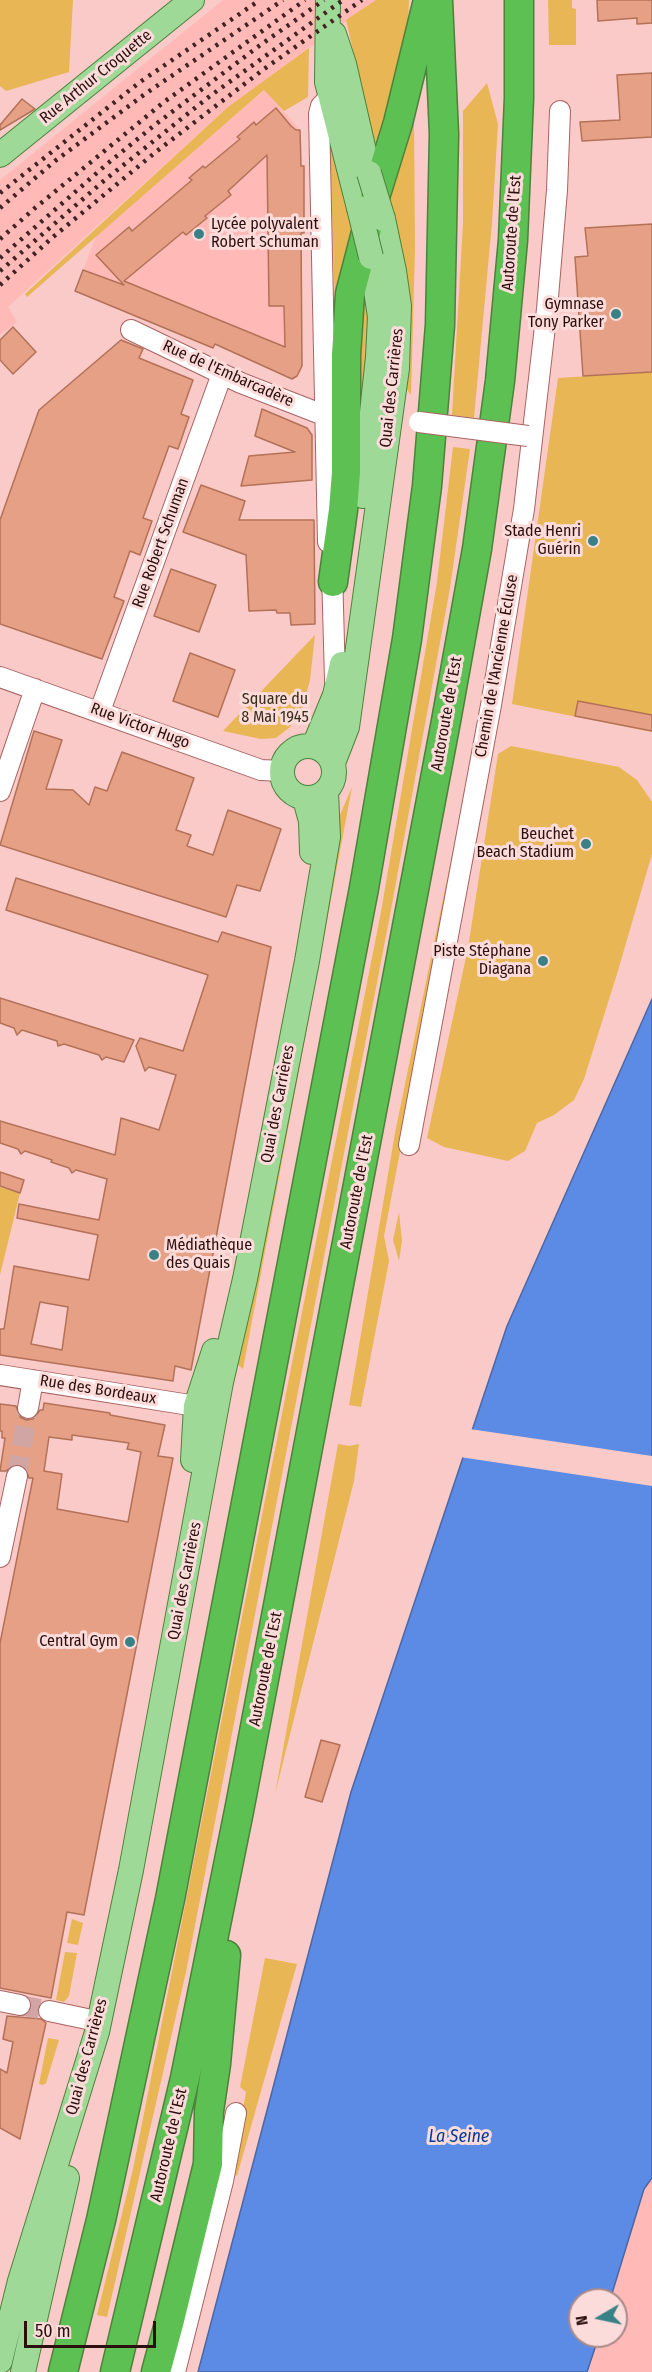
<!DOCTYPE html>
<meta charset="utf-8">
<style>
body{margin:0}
#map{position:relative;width:652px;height:2372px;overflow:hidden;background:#facac8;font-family:"Fira Sans Condensed",sans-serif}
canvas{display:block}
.north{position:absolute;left:568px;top:2288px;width:60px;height:60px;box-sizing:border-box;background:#fcdcda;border:2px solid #a98a89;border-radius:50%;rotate:261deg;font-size:16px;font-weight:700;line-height:24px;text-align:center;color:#2c1010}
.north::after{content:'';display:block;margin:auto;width:21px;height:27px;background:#388186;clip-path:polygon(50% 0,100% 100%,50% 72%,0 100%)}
.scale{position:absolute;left:24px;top:2321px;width:132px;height:27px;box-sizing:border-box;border:3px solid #2c1010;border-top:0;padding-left:8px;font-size:18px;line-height:21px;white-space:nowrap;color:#2c1010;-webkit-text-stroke:4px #fcdcda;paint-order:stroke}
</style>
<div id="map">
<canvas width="652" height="2372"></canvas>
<div class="north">N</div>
<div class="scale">50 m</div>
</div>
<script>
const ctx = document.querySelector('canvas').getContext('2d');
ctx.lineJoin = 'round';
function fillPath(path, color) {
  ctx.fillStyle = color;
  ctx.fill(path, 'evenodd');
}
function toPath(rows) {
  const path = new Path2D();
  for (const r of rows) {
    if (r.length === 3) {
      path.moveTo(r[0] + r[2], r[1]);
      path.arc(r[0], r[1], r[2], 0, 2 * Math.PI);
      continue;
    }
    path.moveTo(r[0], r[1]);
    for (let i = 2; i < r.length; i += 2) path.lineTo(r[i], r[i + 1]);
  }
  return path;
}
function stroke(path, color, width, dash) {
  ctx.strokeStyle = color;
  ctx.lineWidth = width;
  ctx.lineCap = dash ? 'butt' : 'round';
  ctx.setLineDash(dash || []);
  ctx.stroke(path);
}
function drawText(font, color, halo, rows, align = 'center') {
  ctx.font = font + ' "Fira Sans Condensed",sans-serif';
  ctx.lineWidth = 6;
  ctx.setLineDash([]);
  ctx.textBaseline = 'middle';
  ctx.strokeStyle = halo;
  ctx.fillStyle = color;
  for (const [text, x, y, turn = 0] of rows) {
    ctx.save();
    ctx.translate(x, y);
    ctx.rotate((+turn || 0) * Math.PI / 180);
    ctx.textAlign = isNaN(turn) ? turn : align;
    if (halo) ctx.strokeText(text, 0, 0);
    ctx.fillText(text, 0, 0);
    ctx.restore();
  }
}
const built = toPath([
 [223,0,376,0,228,107,8,307,17,322,0,335,0,180],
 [265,90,300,130,301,166,304,166,305,233,301,234,302,366,300,373,292,379,215,344,213,348,75,291,97,234],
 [652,2178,652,2372,587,2372,599,2336,616,2336,616,2300,610,2300,644,2189]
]);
const green = toPath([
 [0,0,73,0,69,72,6,91,0,86],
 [376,0,409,0,407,56,379,162,346,20],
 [548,0,572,0,572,8,576,9,576,45,549,45],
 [309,48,308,97,284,111,264,90,27,297,25,294,228,107],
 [487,83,498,124,492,223,474,418,452,415,463,223,463,111],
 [329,116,358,228,336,339],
 [414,118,415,249,411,395,403,384,388,199],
 [368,270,373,329,353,486,352,352],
 [652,372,652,732,512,704,558,378],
 [453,447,470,449,450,588,390,915,186,1972,107,2317,97,2315,133,2169,381,912,437,582],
 [315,635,310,680,302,709,290,727,276,738,261,739,223,731],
 [511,746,619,767,637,780,652,802,652,854,617,974,584,1079,574,1100,554,1115,537,1123,525,1151,508,1161,444,1147,427,1138,468,948,498,754],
 [352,787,243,1369,237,1364,327,845],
 [464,797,452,878,384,1236,389,1261,361,1407,349,1405,395,1133],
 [0,1187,20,1193,0,1275],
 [399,1212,402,1241,399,1261,393,1240],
 [338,1444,349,1446,359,1444,354,1481,275,1794],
 [72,1919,83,1923,78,1945,67,1943],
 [65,1952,77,1953,69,1996,64,2002,56,2000],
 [265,1958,297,1964,237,2176,232,2173,246,2092,240,2087],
 [48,2038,59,2040,46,2083,43,2085,39,2084]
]);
const water = toPath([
 [652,999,652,2178,644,2189,610,2300,580,2300,580,2336,599,2336,587,2372,198,2372,351,1792,507,1326,652,999]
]);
const pier = toPath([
 [470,1429,652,1456,652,1486,460,1457]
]);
const building = toPath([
 [597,0,652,0,652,23,637,24,637,18,598,21,597,0],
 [652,73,652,137,582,141,580,122,620,120,617,75,652,73],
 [22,99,35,109,0,130,0,125,22,99],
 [276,108,291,126,296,130,300,130,301,166,304,166,304,233,301,233,302,366,297,376,292,379,215,344,213,348,75,291,83,270,124,285,96,255,129,227,132,231,192,180,189,178,203,166,205,168,240,139,237,137,254,122,256,125,276,108],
 [267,155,269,306,284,306,285,347,124,281,183,232,186,235,207,218,205,216,231,195,228,191,267,155],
 [652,224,652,372,583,376,575,257,588,256,585,228,652,224],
 [13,327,36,352,13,374,0,360,0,340,13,327],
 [121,340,143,349,139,358,193,380,181,414,189,417,178,449,169,446,143,518,152,521,140,555,130,551,114,597,124,601,102,659,0,624,0,520,39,410,121,340],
 [262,409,307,428,312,435,312,480,241,486,249,456,295,452,255,436,262,409],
 [201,485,245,501,239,520,314,520,315,624,291,625,290,613,277,613,276,610,249,611,246,555,183,532,201,485],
 [171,569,216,585,199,632,154,616,171,569],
 [190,653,235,670,218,717,173,701,190,653],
 [578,701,652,715,652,731,575,716,578,701],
 [34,731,62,740,46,789,73,790,89,805,95,787,107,791,122,752,194,778,176,830,191,835,187,846,213,855,228,810,281,829,260,891,237,885,226,917,0,845,34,731],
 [16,878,218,942,222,932,271,947,191,1370,175,1366,173,1381,0,1355,0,1329,4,1329,14,1266,89,1280,98,1235,17,1218,19,1204,99,1220,107,1179,76,1170,72,1173,69,1168,51,1162,52,1160,25,1151,21,1154,18,1149,0,1143,0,1121,115,1155,121,1118,159,1130,176,1075,149,1067,145,1071,136,1046,140,1038,183,1051,208,975,6,910,16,878],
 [40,1302,68,1307,62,1350,31,1344,40,1302],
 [0,998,54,1015,134,1040,124,1062,106,1057,102,1060,99,1055,64,1044,58,1046,57,1041,22,1030,17,1035,14,1028,0,1023,0,998],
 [0,1172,24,1180,20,1193,0,1186,0,1172],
 [44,1403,110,1413,110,1415,165,1425,158,1456,173,1458,84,1915,67,1912,51,1998,0,1988,0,1643,33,1478,29,1478,25,1468,20,1464,13,1465,6,1471,0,1471,5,1438,2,1438,2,1431,0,1431,0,1404,16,1406,20,1417,26,1420,33,1419,40,1410,43,1410,44,1403],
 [72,1435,129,1443,127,1449,141,1452,128,1522,57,1509,62,1474,44,1471,49,1437,72,1440,72,1435],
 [321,1740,340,1745,322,1802,305,1797,321,1740],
 [7,2016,41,2019,46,2023,20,2139,0,2128,0,2069,7,2073,13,2042,3,2039,7,2016]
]);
const minorTunnel = toPath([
 [17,1476,28,1408],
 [20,2005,49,2011]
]);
const minor = toPath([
 [131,330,241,383,326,416],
 [328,542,319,114,321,106,330,97],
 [332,571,335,680],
 [0,677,261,770,282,771],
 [100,711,222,374],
 [0,791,35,689],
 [409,1145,491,705,524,509,547,309,557,190,560,111],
 [0,1375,196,1406],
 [28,1408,33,1380],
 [0,1557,17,1476],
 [0,2001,20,2005],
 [49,2011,87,2019],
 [175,2372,223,2181,236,2113]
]);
const major = toPath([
 [328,0,327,82,359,208],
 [334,34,344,64,369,173],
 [0,155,192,0],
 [363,496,378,357,380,317,371,257],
 [308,772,26],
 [314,746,335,695,342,664],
 [333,763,347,727,397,368,399,306,394,271,383,219],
 [305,799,311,821,312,852],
 [193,1460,196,1406,214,1351],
 [0,2361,20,2281,97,2032,131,1870,221,1382,245,1279,307,961,328,837,326,792],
 [23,2372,67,2178]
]);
const highway = toPath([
 [333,582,343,510,346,472,346,355,350,294,376,194,398,123,428,0],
 [63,2372,101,2220,170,1899,364,888,407,639,427,486,440,325,444,134,438,0],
 [115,2372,185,2078,239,1811,446,721,477,549,500,381,513,240,519,98,519,0],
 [156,2372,170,2320,208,2164,209,2111,216,2064,226,1955]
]);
const rail = toPath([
 [0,193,140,82,260,0],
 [0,208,55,161,145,94,283,0],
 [0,239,35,208,164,102,305,0],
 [0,258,107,164,156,124,259,46,324,0],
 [0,271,106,179,210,96,343,0],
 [0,285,53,237,157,151,264,69,362,0]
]);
const minorBridge = toPath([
 [419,422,528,436]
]);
const majorBridge = toPath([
 [369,173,383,219],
 [359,208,371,257]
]);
const markers = [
 [199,234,6,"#388186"],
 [616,314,6,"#388186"],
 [593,541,6,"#388186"],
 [586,844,6,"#388186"],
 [543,961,6,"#388186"],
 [154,1255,6,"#388186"],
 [130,1642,6,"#388186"]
];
const streetNames = [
 ["Rue Arthur Croquette",96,77,-39],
 ["Autoroute de l’Est",512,233,-86],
 ["Rue de l'Embarcadère",228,374,24],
 ["Quai des Carrières",392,388,-84],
 ["Rue Robert Schuman",161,543,-70],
 ["Chemin de l'Ancienne Écluse",497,666,-80],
 ["Autoroute de l’Est",447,714,-80],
 ["Rue Victor Hugo",140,726,20],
 ["Quai des Carrières",278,1104,-79],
 ["Autoroute de l’Est",357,1192,-79],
 ["Rue des Bordeaux",98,1390,9],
 ["Quai des Carrières",185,1581,-79],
 ["Autoroute de l’Est",266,1669,-79],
 ["Quai des Carrières",87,2057,-75],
 ["Autoroute de l’Est",169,2145,-77]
];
const poiNames = [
 ["Lycée polyvalent",211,225,"left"],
 ["Robert Schuman",211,243,"left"],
 ["Gymnase",604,305],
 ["Tony Parker",604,323],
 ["Stade Henri",581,532],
 ["Guérin",581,550],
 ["Beuchet",574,835],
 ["Beach Stadium",574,853],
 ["Piste Stéphane",531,952],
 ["Diagana",531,970],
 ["Médiathèque",166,1246,"left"],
 ["des Quais",166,1264,"left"],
 ["Central Gym",118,1642]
];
const parkNames = [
 ["Square du",275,700],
 ["8 Mai 1945",275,718]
];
const waterNames = [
 ["La Seine",459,2137]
];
fillPath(built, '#ffbab7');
fillPath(green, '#e8b654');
fillPath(water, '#5b8be4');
stroke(water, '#4d66a4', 1.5);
fillPath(pier, '#facac8');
fillPath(building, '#e5a086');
stroke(building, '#b37158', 1.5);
stroke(minorTunnel, '#d1a5a3', 20, [20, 10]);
stroke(minor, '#a86361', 22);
stroke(major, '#4c823b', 26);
stroke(highway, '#4c823b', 31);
stroke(minor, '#fff', 20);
stroke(major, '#9ed997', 24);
stroke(highway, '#5dc052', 28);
stroke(rail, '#412323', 4.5, [3, 6]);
stroke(minorBridge, '#a86361', 22, []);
stroke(majorBridge, '#4c823b', 26, []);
stroke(minorBridge, '#fff', 20);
stroke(majorBridge, '#9ed997', 24);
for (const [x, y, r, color] of markers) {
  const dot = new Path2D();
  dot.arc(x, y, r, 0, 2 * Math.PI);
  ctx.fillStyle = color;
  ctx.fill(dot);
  stroke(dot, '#fcdcda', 2);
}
drawText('16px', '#2c1010', '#fcdcda', streetNames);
drawText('16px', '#2c1010', '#fcdcda', poiNames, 'right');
drawText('16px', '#382e1b', '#fcdcda', parkNames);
drawText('italic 18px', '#033aa1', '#fcdcda', waterNames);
</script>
